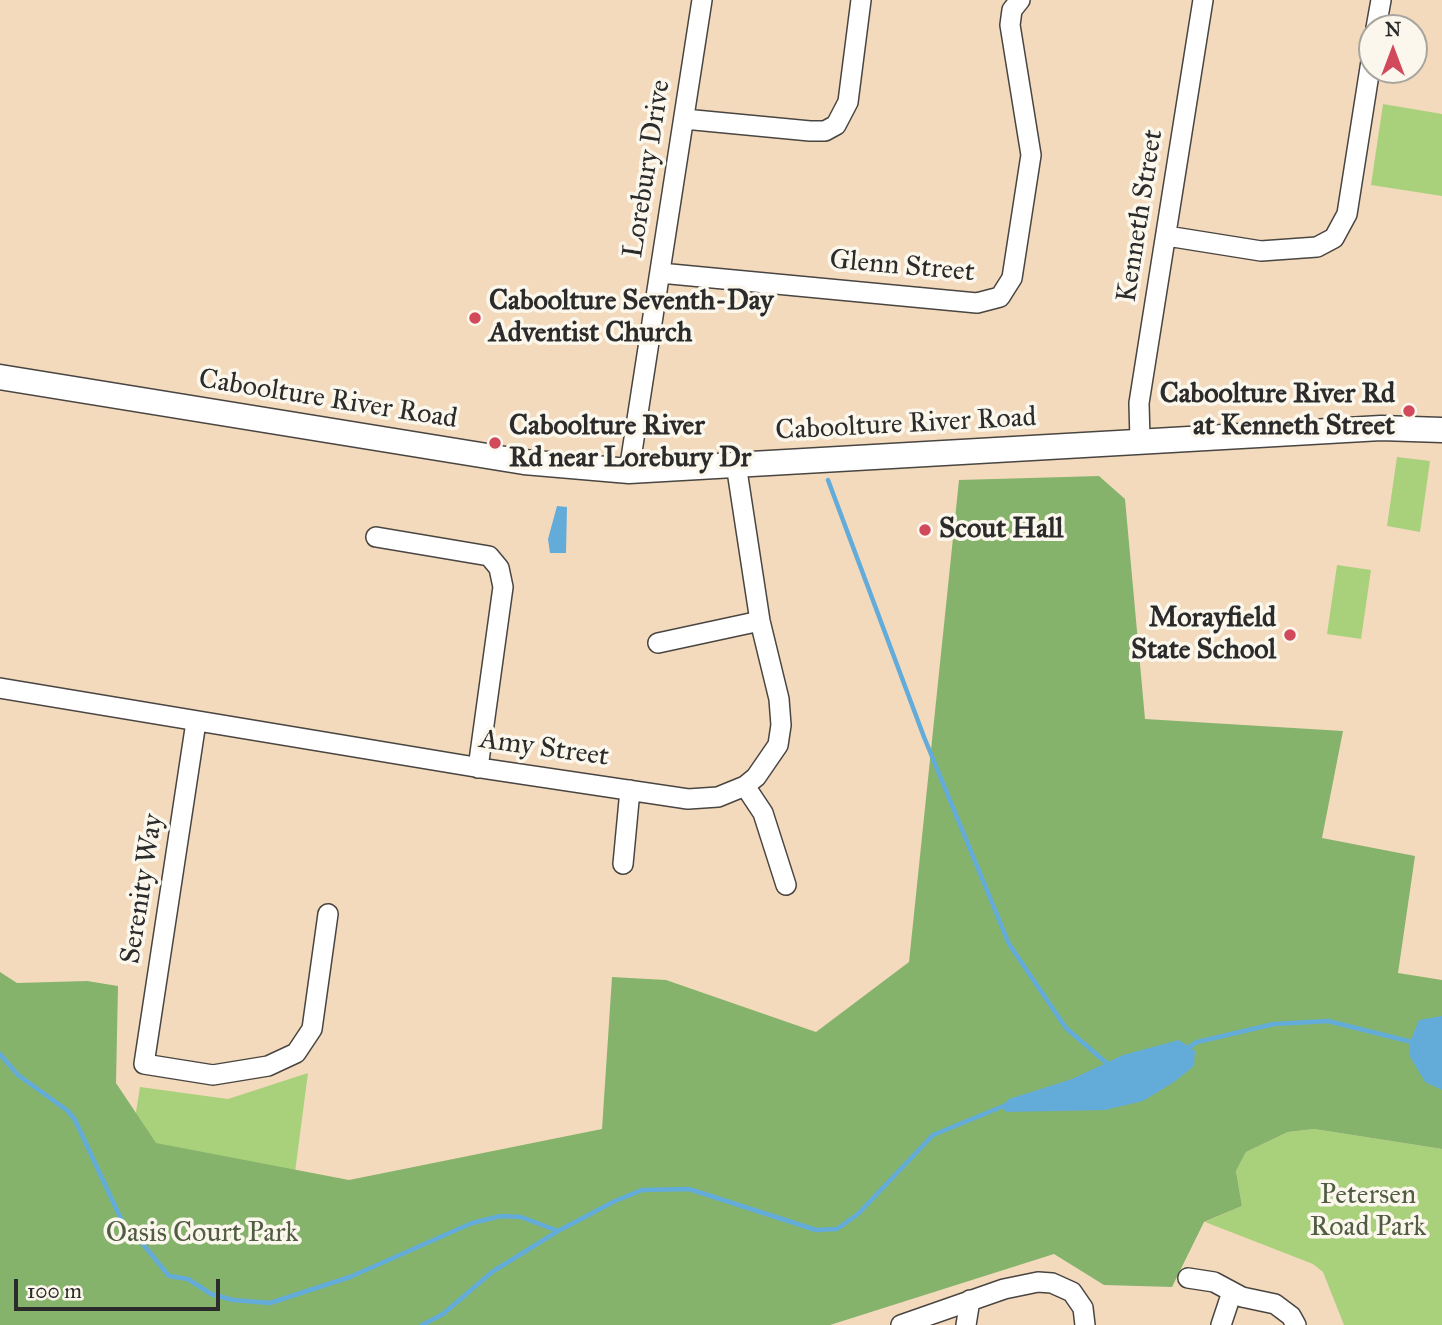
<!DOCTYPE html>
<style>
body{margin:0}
#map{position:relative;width:1442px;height:1325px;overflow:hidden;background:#f4dabd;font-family:"IM FELL Great Primer",serif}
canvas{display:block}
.north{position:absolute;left:1358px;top:14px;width:70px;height:70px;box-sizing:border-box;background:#fbf7ec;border:2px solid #a8a59f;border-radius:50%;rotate:0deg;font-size:19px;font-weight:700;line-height:28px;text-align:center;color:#2b2b2b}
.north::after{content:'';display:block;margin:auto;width:24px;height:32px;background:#d1495b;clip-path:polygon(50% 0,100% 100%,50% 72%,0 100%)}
.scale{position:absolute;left:14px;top:1279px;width:206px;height:32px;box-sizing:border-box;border:4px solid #2b2b2b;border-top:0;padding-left:9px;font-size:21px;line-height:24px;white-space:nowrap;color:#2b2b2b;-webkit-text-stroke:5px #fbf7ec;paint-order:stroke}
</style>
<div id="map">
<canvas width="1442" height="1325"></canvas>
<div class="north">N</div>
<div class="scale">100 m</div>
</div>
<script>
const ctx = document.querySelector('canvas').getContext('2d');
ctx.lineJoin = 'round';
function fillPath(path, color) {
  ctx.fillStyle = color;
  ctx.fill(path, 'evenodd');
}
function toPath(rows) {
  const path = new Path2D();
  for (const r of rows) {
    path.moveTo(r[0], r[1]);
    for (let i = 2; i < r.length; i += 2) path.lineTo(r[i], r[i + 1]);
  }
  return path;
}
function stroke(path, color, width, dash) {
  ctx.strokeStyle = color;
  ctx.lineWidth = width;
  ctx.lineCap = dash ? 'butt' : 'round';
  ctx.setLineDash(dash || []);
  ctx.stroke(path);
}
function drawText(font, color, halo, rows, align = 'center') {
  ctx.font = font + ' "IM FELL Great Primer",serif';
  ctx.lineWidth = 7;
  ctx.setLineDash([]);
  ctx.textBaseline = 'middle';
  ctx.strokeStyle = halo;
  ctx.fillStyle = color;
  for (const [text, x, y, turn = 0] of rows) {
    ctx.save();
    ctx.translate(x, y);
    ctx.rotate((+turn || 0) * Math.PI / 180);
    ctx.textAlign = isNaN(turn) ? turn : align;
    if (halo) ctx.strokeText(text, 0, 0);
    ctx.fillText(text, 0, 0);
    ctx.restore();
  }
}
const green = toPath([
 [1383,104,1442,114,1442,196,1371,185],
 [1397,457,1430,461,1420,532,1387,526],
 [1337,565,1371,570,1361,639,1327,634],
 [308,1073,275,1325,102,1325,140,1087,228,1099],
 [1314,1129,1442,1149,1442,1325,1344,1325,1323,1272,1313,1264,1205,1222,1242,1206,1236,1171,1246,1152,1288,1132]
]);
const forest = toPath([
 [1099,476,1125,499,1145,719,1343,731,1322,838,1415,856,1398,973,1442,980,1442,1149,1314,1129,1288,1132,1246,1152,1236,1171,1242,1206,1204,1222,1172,1287,1104,1285,1054,1254,830,1325,0,1325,0,972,17,983,87,981,118,986,116,1083,156,1143,349,1180,602,1129,612,977,666,980,816,1032,909,962,959,480]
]);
const water = toPath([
 [557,506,567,507,566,553,550,553,548,539],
 [1442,1016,1442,1090,1425,1082,1409,1055,1410,1042,1419,1020],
 [1179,1040,1195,1051,1194,1066,1174,1082,1143,1101,1105,1110,1006,1112,1002,1106,1009,1099,1072,1079,1123,1055]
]);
const stream = toPath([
 [828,480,924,737,1009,944,1066,1028,1110,1066],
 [1186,1049,1197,1042,1274,1024,1328,1021,1416,1043],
 [0,1054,18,1075,68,1111,75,1120,122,1221],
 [138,1238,169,1276,188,1279,211,1294,233,1300,270,1303,350,1277,472,1223,501,1216,521,1217,558,1231],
 [422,1325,443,1314,492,1272,558,1231,615,1201,642,1190,689,1189,816,1230,837,1229,858,1214,933,1135,1006,1105]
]);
const minor = toPath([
 [1376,28,1381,0],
 [684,119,810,131,825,131,836,125,848,102,861,0],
 [1167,236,1261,251,1317,247,1334,238,1347,214,1372,55],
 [660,273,977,303,1000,297,1012,278,1031,155,1010,25,1012,10,1020,0],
 [1140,441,1139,403,1203,0],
 [629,471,702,0],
 [376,537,489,556,499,568,503,587,478,768],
 [658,643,760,621],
 [0,688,487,769,688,799,718,797,745,786,756,777,778,745,781,725,779,699,760,621,736,464],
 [196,722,144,1064,213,1075,268,1066,296,1053,312,1029,328,914],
 [745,786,763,813,786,885],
 [623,864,630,790],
 [1188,1278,1214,1282,1242,1297,1275,1304,1291,1316,1296,1325],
 [901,1325,1004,1289,1038,1282,1052,1283,1072,1292,1083,1308,1085,1325],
 [966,1325,970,1300],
 [1221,1325,1232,1292]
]);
const major = toPath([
 [0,377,524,462,629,471,1381,428,1442,430]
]);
const markers = [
 [475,318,7,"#d1495b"],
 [1409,411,7,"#d1495b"],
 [495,443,7,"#d1495b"],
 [925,530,7,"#d1495b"],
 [1290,635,7,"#d1495b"]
];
const streetNames = [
 ["Lorebury Drive",648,169,-81],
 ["Kenneth Street",1141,216,-81],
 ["Glenn Street",902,267,5],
 ["Caboolture River Road",328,400,9],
 ["Caboolture River Road",906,425,-3],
 ["Amy Street",544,749,8],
 ["Serenity Way",143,889,-81]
];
const poiNames = [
 ["Caboolture Seventh-Day",489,302],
 ["Adventist Church",489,334],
 ["Caboolture River Rd",1395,395,"right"],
 ["at Kenneth Street",1395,427,"right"],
 ["Caboolture River",509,427],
 ["Rd near Lorebury Dr",509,459],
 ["Scout Hall",939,530],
 ["Morayfield",1276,619,"right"],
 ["State School",1276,651,"right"]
];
const parkNames = [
 ["Petersen",1368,1196],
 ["Road Park",1368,1228],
 ["Oasis Court Park",202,1234]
];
fillPath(green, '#a9d17c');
fillPath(forest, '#86b36c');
fillPath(water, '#63acda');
stroke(stream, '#63acda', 4.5);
stroke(minor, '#494541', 22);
stroke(major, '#494541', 27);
stroke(minor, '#fff', 19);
stroke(major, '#fff', 24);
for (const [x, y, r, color] of markers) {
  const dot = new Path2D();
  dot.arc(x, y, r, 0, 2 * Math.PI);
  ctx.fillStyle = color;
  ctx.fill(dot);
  stroke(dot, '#fbf7ec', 2.5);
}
drawText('28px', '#2b2b2b', '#fbf7ec', streetNames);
drawText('bold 28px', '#2b2b2b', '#fbf7ec', poiNames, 'left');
drawText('28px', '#515d43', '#fbf7ec', parkNames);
</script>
